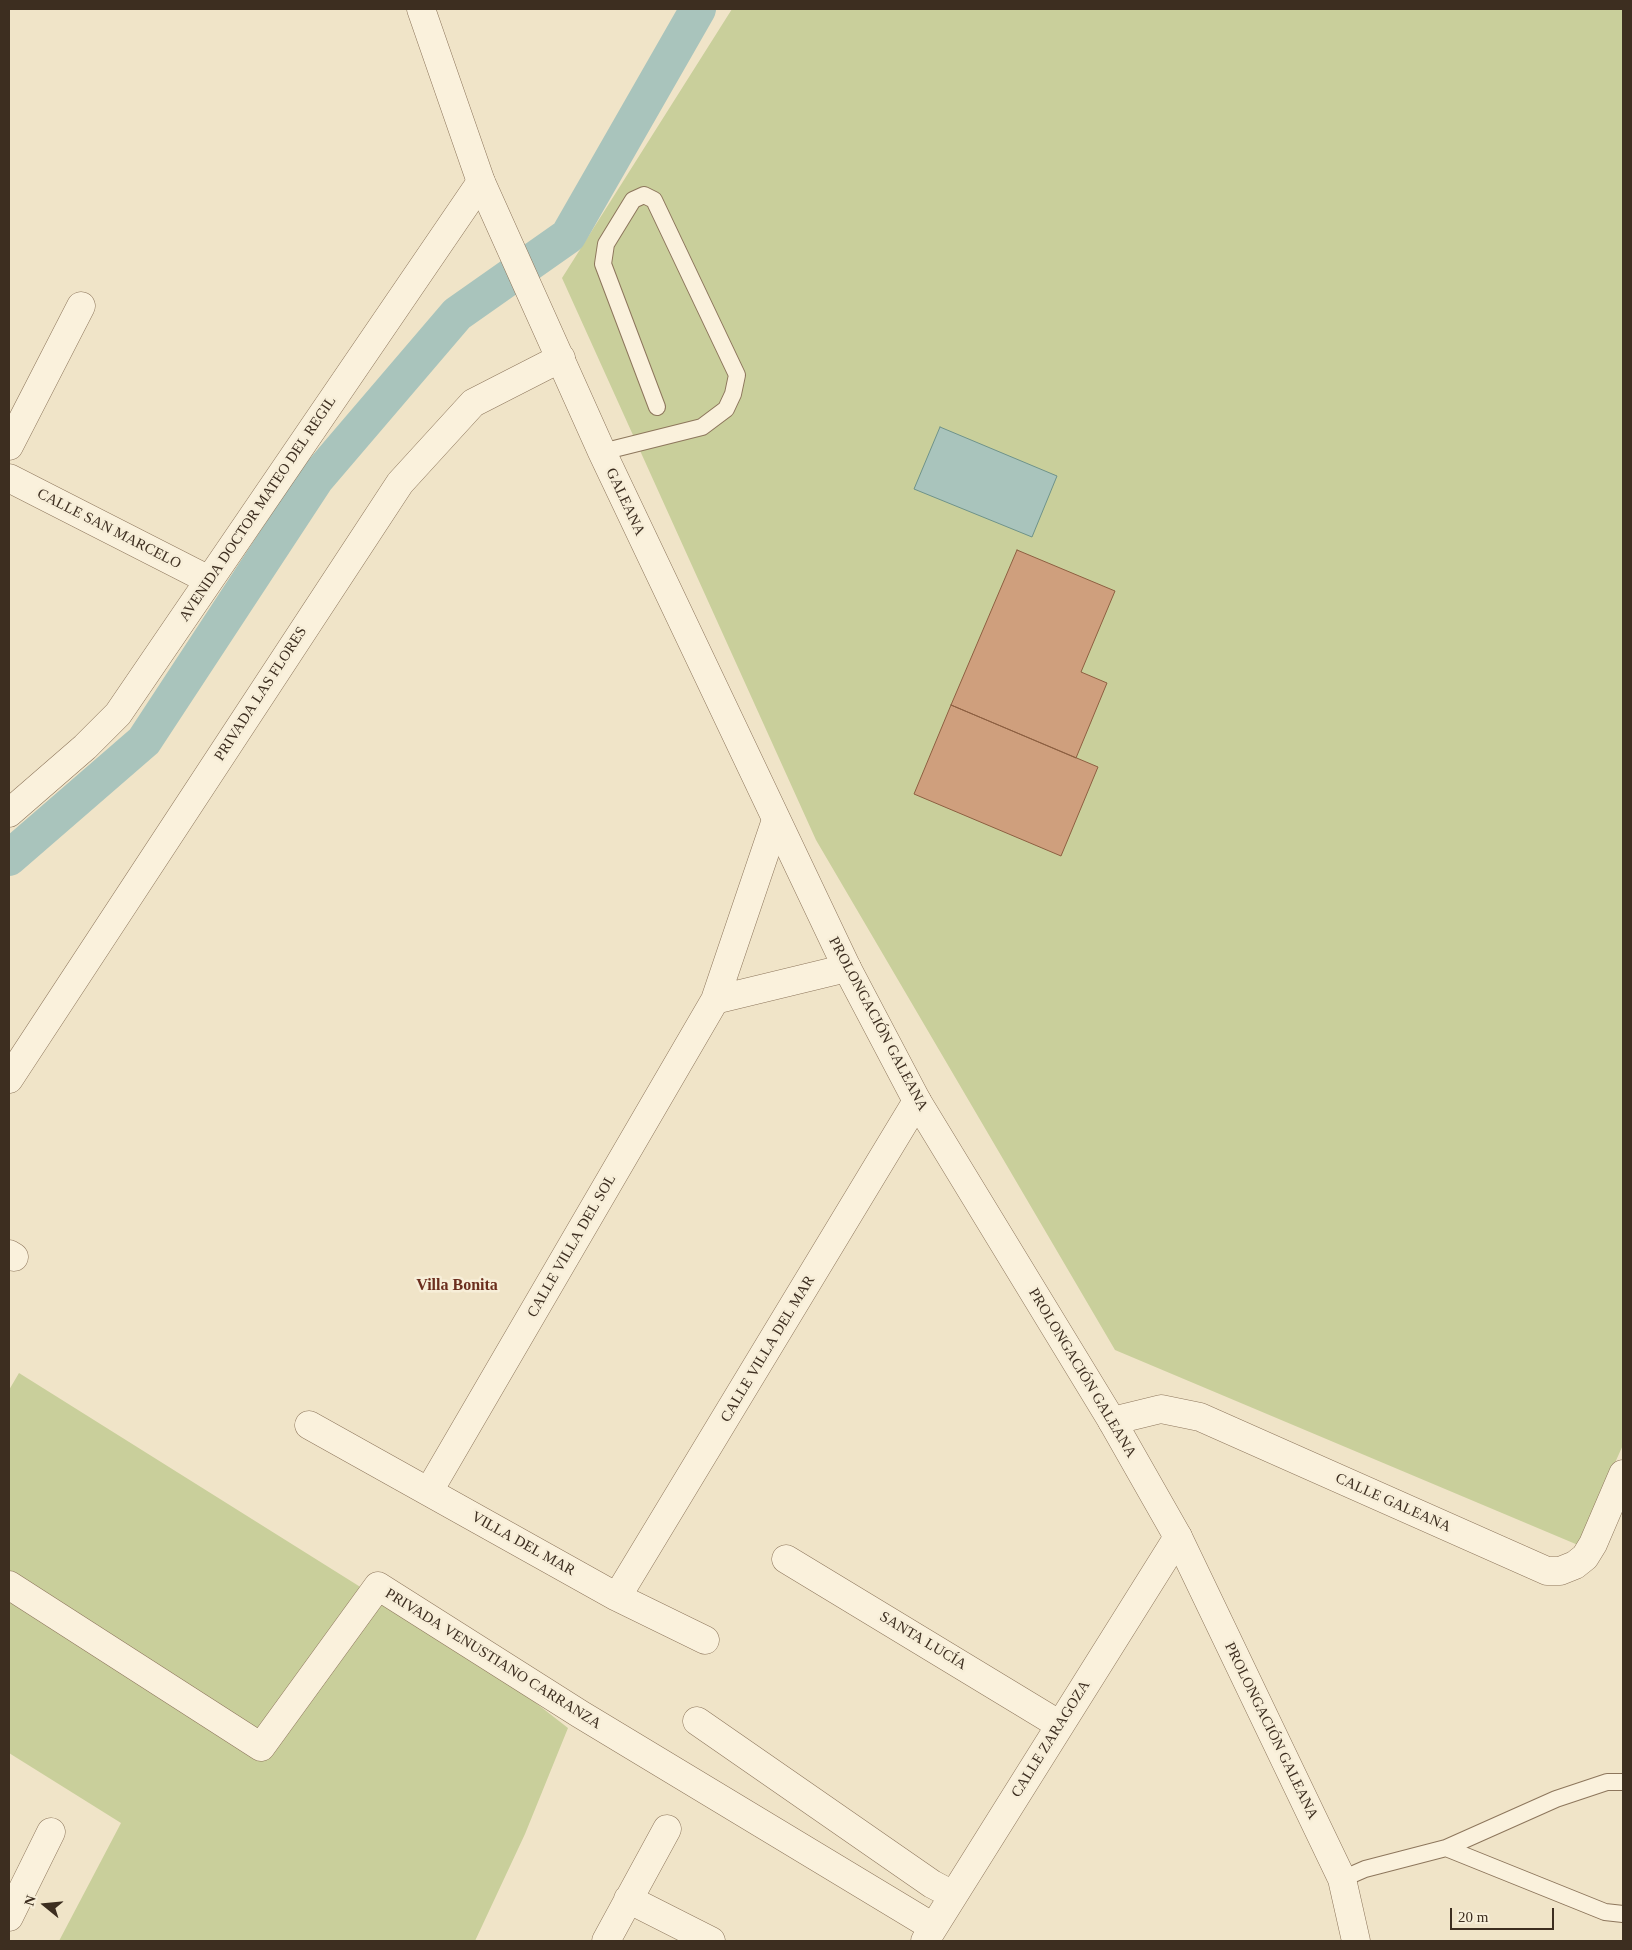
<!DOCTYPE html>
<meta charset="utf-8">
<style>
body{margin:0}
#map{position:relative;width:1632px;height:1950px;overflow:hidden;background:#f0e4c8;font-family:Georgia,serif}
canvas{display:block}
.frame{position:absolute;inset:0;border:10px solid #3d2e20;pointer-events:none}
.north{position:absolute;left:20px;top:1880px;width:50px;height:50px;-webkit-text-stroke:4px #f7eed8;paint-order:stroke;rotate:287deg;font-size:14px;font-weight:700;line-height:20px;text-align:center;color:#3d2e20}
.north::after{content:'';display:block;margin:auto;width:18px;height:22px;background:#3d2e20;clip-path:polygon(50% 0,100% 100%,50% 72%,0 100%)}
.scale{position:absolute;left:1450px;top:1908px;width:104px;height:22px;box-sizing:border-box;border:2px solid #3d2e20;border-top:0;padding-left:6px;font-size:15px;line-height:18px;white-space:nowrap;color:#3d2e20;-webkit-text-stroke:4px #f7eed8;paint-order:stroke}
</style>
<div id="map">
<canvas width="1632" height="1950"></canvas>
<div class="frame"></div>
<div class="north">N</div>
<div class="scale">20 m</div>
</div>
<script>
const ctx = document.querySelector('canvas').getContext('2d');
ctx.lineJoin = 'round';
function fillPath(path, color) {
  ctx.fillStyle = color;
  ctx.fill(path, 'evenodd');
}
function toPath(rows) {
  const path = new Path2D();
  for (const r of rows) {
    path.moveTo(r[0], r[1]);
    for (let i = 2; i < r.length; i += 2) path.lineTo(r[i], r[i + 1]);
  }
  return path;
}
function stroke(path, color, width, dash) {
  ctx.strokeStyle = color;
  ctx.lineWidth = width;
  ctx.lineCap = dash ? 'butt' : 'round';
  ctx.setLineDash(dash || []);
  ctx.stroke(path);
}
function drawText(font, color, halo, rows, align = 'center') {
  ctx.font = font + ' Georgia,serif';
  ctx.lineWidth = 5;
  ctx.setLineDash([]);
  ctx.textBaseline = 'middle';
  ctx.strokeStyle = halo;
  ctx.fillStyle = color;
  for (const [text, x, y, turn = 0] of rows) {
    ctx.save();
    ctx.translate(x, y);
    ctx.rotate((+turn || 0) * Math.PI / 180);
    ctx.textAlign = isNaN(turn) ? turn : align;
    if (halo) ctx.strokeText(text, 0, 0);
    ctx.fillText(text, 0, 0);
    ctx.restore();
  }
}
const green = toPath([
 [732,9,1623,9,1623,1445,1578,1545,1115,1350,816,840,562,278],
 [19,1373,496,1672,568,1728,525,1834,475,1941,59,1941,121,1823,9,1753,9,1390]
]);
const water = toPath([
 [940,427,1057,476,1032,537,914,489,940,427]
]);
const canal = toPath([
 [9,858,144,741,316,479,457,314,568,236,698,9]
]);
const building = toPath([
 [1017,550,1115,591,1081,672,1107,683,1076,758,951,705,1017,550],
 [951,705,1098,767,1061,856,914,794,951,705]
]);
const service = toPath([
 [602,452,702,427,726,409,733,394,737,375,654,200,644,195,633,200,606,244,603,264,657,407],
 [1446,1848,1605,1912,1623,1914],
 [1342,1879,1365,1869,1446,1848,1556,1799,1607,1782,1623,1782]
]);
const minor = toPath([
 [9,446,81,306],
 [9,478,209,580],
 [9,813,85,747,118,714,481,182],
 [715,1000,847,968],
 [9,1079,400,483,473,403,561,358],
 [9,1254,14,1257],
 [1112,1421,1161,1409,1200,1417,1547,1571,1560,1571,1575,1565,1585,1557,1593,1544,1623,1474],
 [309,1425,617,1597,705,1640],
 [429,1491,715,1000,776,820],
 [786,1559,1060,1725],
 [9,1585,261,1747,378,1586,580,1714,933,1927],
 [617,1597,917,1101],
 [697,1721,932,1884,953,1895],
 [628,1899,711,1941],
 [9,1917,51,1832],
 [606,1941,667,1829],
 [925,1941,1178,1537]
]);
const tertiary = toPath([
 [421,9,481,182,602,452,847,968,917,1101,1112,1421,1178,1537,1342,1879,1356,1941]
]);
const streetNames = [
 ["GALEANA",625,502,65],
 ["AVENIDA DOCTOR MATEO DEL REGIL",258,509,-56],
 ["CALLE SAN MARCELO",109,529,27],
 ["PRIVADA LAS FLORES",261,694,-57],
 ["PROLONGACIÓN GALEANA",878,1024,62],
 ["CALLE VILLA DEL SOL",572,1246,-60],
 ["CALLE VILLA DEL MAR",768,1349,-59],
 ["PROLONGACIÓN GALEANA",1082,1373,59],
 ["CALLE GALEANA",1393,1503,24],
 ["VILLA DEL MAR",523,1544,29],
 ["SANTA LUCÍA",923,1641,31],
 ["PRIVADA VENUSTIANO CARRANZA",493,1659,32],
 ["PROLONGACIÓN GALEANA",1271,1731,64],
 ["CALLE ZARAGOZA",1051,1739,-58]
];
const neighbourhoodNames = [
 ["Villa Bonita",457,1286]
];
fillPath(green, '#c9cf9b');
fillPath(water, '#a9c4bc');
stroke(water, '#6f938a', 1);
stroke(canal, '#a9c4bc', 36);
fillPath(building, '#cf9f7d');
stroke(building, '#8d5f41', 1);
stroke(service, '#8d765c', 18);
stroke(minor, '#8d765c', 29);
stroke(tertiary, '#8d765c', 29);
stroke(service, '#faf1dc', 16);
stroke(minor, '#faf1dc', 28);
stroke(tertiary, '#faf1dc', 28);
drawText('15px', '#3d2e20', '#f7eed8', streetNames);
drawText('bold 16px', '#6b2e1e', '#f7eed8', neighbourhoodNames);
</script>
